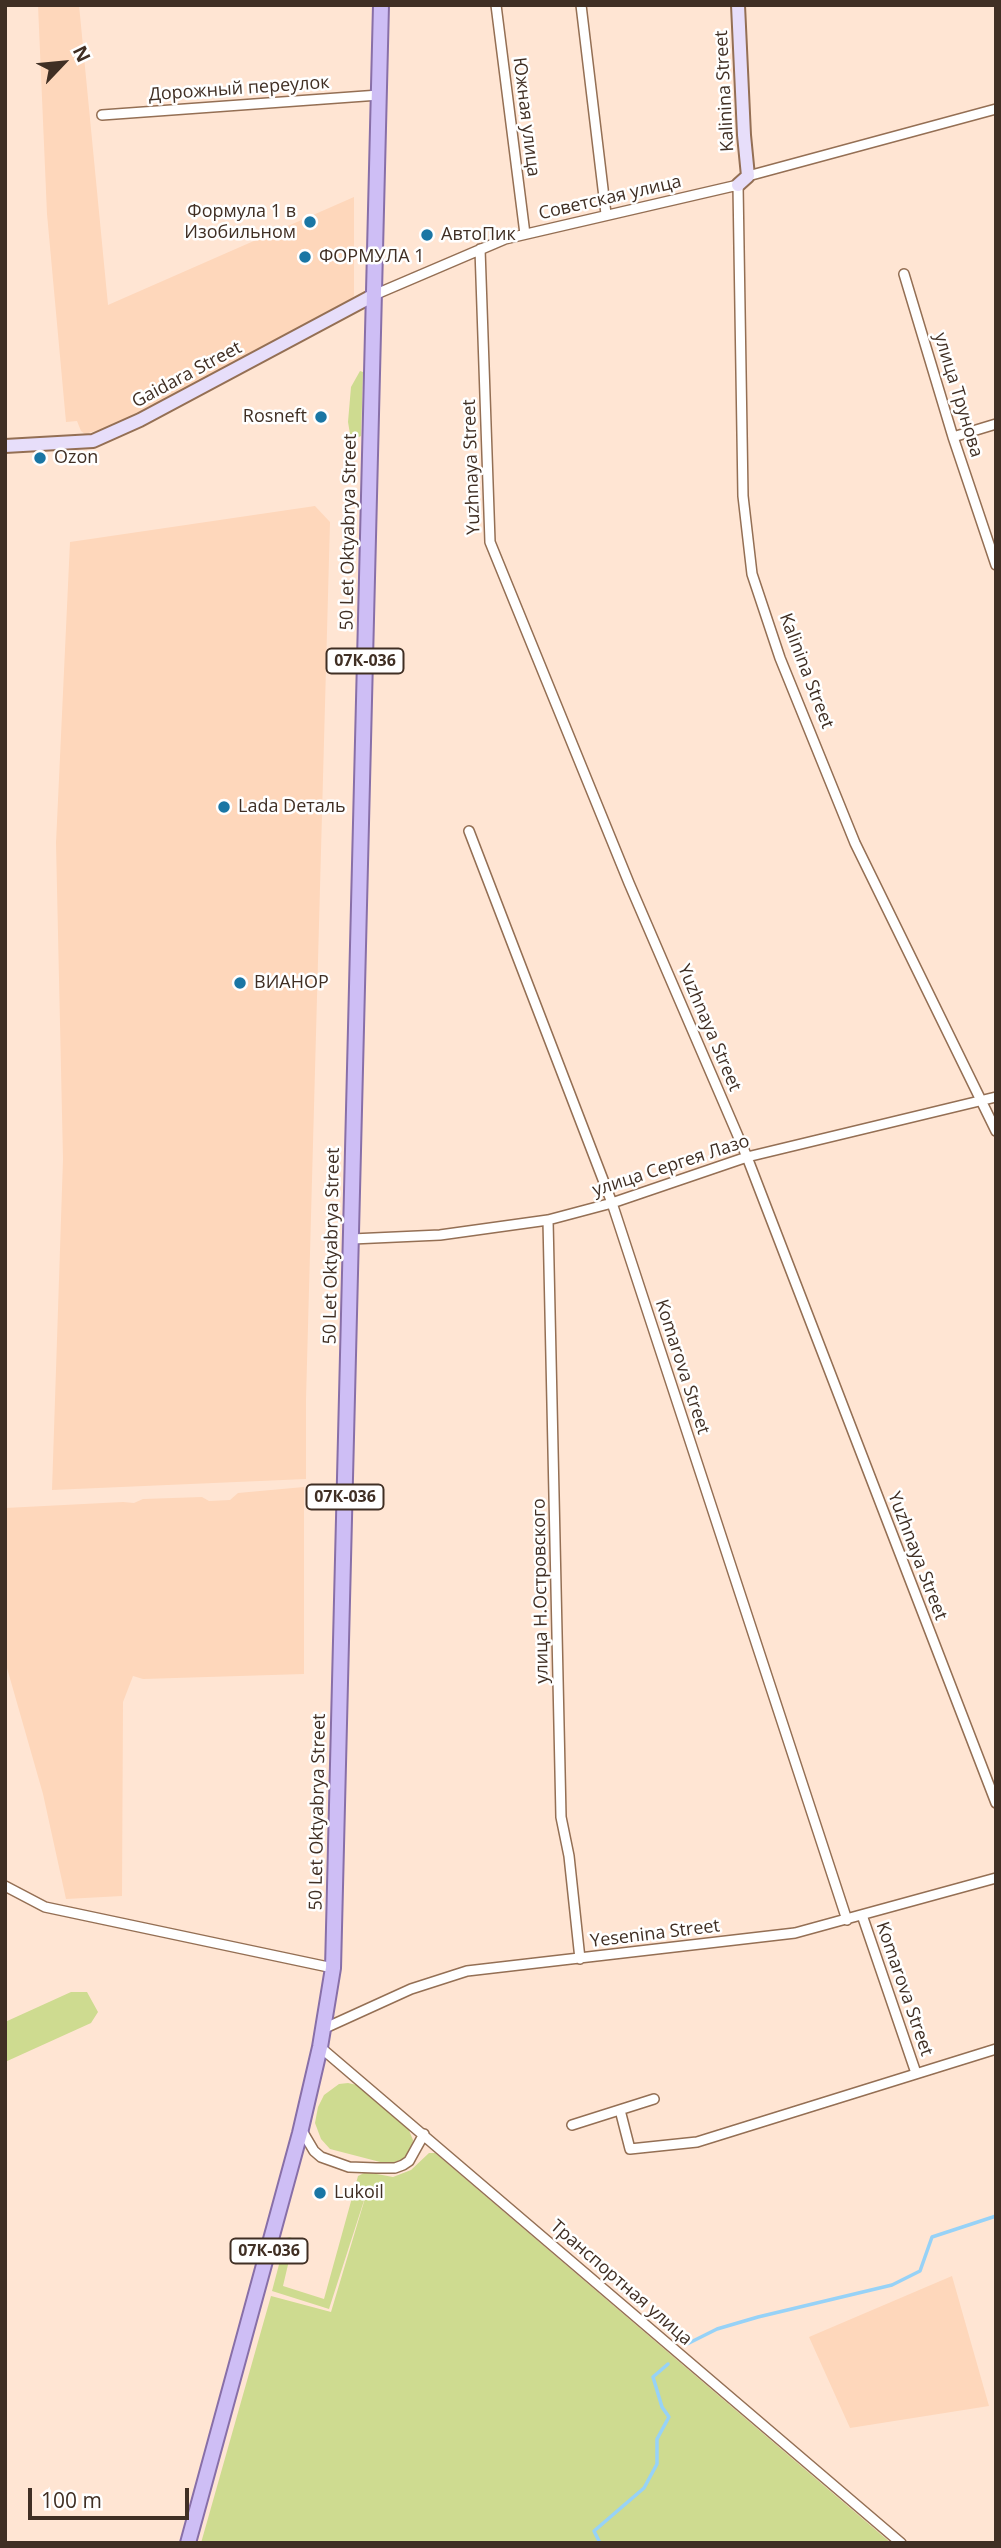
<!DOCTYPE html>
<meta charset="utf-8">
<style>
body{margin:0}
#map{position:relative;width:1001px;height:2548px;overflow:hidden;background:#ffe5d3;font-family:"Open Sans",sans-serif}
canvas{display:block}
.frame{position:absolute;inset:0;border:7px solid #402f24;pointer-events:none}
.north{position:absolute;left:28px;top:28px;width:70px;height:70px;-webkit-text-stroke:5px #fff;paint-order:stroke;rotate:64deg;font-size:19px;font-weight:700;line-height:28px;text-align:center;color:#402f24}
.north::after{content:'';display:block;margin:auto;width:24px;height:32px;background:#402f24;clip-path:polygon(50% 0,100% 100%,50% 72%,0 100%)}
.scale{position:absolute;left:28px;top:2488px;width:161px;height:32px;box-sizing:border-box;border:4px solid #402f24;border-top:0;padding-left:9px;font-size:21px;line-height:24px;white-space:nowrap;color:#402f24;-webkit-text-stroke:5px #fff;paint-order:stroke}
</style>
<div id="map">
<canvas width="1001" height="2548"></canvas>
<div class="frame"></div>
<div class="north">N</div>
<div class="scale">100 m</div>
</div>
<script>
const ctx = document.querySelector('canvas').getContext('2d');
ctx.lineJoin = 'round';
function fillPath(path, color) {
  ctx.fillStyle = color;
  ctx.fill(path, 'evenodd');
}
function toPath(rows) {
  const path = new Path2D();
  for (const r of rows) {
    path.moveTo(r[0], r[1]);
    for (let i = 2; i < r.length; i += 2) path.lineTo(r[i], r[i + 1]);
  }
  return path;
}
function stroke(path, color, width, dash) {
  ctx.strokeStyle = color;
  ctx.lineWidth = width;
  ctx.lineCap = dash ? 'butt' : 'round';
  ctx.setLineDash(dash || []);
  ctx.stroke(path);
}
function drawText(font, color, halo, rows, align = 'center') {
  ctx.font = font + ' "Open Sans",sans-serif';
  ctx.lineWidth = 5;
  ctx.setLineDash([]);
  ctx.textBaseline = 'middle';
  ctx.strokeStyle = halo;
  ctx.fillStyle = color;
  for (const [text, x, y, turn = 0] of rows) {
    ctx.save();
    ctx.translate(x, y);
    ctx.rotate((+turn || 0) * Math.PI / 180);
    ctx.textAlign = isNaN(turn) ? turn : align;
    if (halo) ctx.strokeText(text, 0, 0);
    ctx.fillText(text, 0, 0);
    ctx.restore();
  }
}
const built = toPath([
 [38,5,79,5,108,305,354,197,354,296,349,301,265,349,118,424,85,434,81,431,77,421,66,422,47,214],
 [315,506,330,522,306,1399,306,1479,52,1490,63,1159,56,843,70,542],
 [304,1487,304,1674,143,1679,133,1676,123,1702,122,1896,66,1899,43,1794,5,1661,5,1508,123,1502,134,1503,143,1499,202,1497,209,1501,230,1500,238,1493],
 [952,2276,989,2406,850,2428,809,2337]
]);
const green = toPath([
 [360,371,363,372,361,436,359,437,350,434,348,422,351,387],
 [71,1992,87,1992,98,2012,91,2023,5,2062,5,2022],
 [348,2083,357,2085,408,2128,413,2140,412,2148,403,2159,392,2163,384,2163,330,2149,321,2139,315,2123,318,2107,324,2095,339,2084],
 [429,2153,435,2153,441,2158,891,2543,201,2543,271,2296,331,2312,369,2185,329,2309,272,2291,286,2238,290,2237,294,2239,283,2286,324,2299,358,2176,366,2172,393,2177,411,2170]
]);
const stream = toPath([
 [687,2344,717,2329,758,2317,892,2285,920,2271,932,2237,996,2216],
 [600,2543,594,2531,644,2488,657,2464,657,2439,669,2417,662,2407,653,2377,668,2364]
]);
const street = toPath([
 [496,5,525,234],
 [581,5,606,214],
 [102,115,379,95],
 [748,176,996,109],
 [480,249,490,542,629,883,747,1157,996,1803],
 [904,274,953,437,996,565],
 [374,295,505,239,738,185,743,496,752,574,780,658,855,843,996,1131],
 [953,437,996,424],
 [469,831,612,1203,847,1920],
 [548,1220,561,1817,569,1856,580,1959],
 [352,1239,440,1235,548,1220,612,1203,747,1157,996,1097],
 [5,1886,45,1907,333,1968],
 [862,1915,916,2073],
 [323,2029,411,1989,467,1971,795,1933,996,1878],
 [320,2047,901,2543],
 [620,2110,630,2149,697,2142,996,2049],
 [572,2125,654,2099],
 [301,2129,314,2151,321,2157,349,2167,376,2168,395,2168,403,2165,409,2161,424,2134]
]);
const secondary = toPath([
 [738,185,748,176,744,135,738,5],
 [5,446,93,441,140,420,374,295]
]);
const primary = toPath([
 [188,2543,300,2133,320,2047,333,1968,381,5]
]);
const markers = [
 [310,222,7,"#1a76a4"],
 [427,235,7,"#1a76a4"],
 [305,257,7,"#1a76a4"],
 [321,417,7,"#1a76a4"],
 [40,458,7,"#1a76a4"],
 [224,807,7,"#1a76a4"],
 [240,983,7,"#1a76a4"],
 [320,2193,7,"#1a76a4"]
];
const shields = [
 [365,661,77],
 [345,1497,77],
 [269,2251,77]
];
const shieldNames = [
 ["07К-036",365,661],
 ["07К-036",345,1497],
 ["07К-036",269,2251]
];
const streetNames = [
 ["Дорожный переулок",239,89,-4],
 ["Kalinina Street",725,91,-93],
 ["Южная улица",526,117,83],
 ["Советская улица",610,198,-13],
 ["Gaidara Street",187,375,-28],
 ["улица Трунова",958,395,73],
 ["Yuzhnaya Street",472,467,-92],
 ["50 Let Oktyabrya Street",349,532,-89],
 ["Kalinina Street",806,671,69],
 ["Yuzhnaya Street",709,1028,67],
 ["улица Сергея Лазо",671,1166,-18],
 ["50 Let Oktyabrya Street",332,1246,-89],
 ["Komarova Street",682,1367,72],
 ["Yuzhnaya Street",917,1556,69],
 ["улица Н.Островского",541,1591,-91],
 ["50 Let Oktyabrya Street",318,1812,-89],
 ["Yesenina Street",655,1934,-7],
 ["Kоmarova Street",904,1989,71],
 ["Транспортная улица",621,2283,41]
];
const poiNames = [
 ["Формула 1 в",296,212,"right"],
 ["Изобильном",296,233,"right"],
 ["АвтоПик",441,235],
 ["ФОРМУЛА 1",319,257],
 ["Rosneft",307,417,"right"],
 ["Ozon",54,458],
 ["Lada Dеталь",238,807],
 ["ВИАНОР",254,983],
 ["Lukoil",334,2193]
];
fillPath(built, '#fed7bb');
fillPath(green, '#cedb90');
stroke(stream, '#97d2f7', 3.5);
stroke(street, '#946f54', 12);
stroke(secondary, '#946f54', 16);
stroke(primary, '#886fa8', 18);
stroke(street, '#fff', 9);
stroke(secondary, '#e7defa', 12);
stroke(primary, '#cebef5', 14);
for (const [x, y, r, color] of markers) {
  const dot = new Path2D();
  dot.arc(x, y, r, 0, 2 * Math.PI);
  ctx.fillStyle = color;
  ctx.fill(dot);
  stroke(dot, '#fff', 2.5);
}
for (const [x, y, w] of shields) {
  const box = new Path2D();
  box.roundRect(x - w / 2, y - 12.5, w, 25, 5);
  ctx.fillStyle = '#fff';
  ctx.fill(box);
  stroke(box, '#402f24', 2);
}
drawText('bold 16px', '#402f24', null, shieldNames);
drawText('18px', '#402f24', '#fff', streetNames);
drawText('18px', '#402f24', '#fff', poiNames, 'left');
</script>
